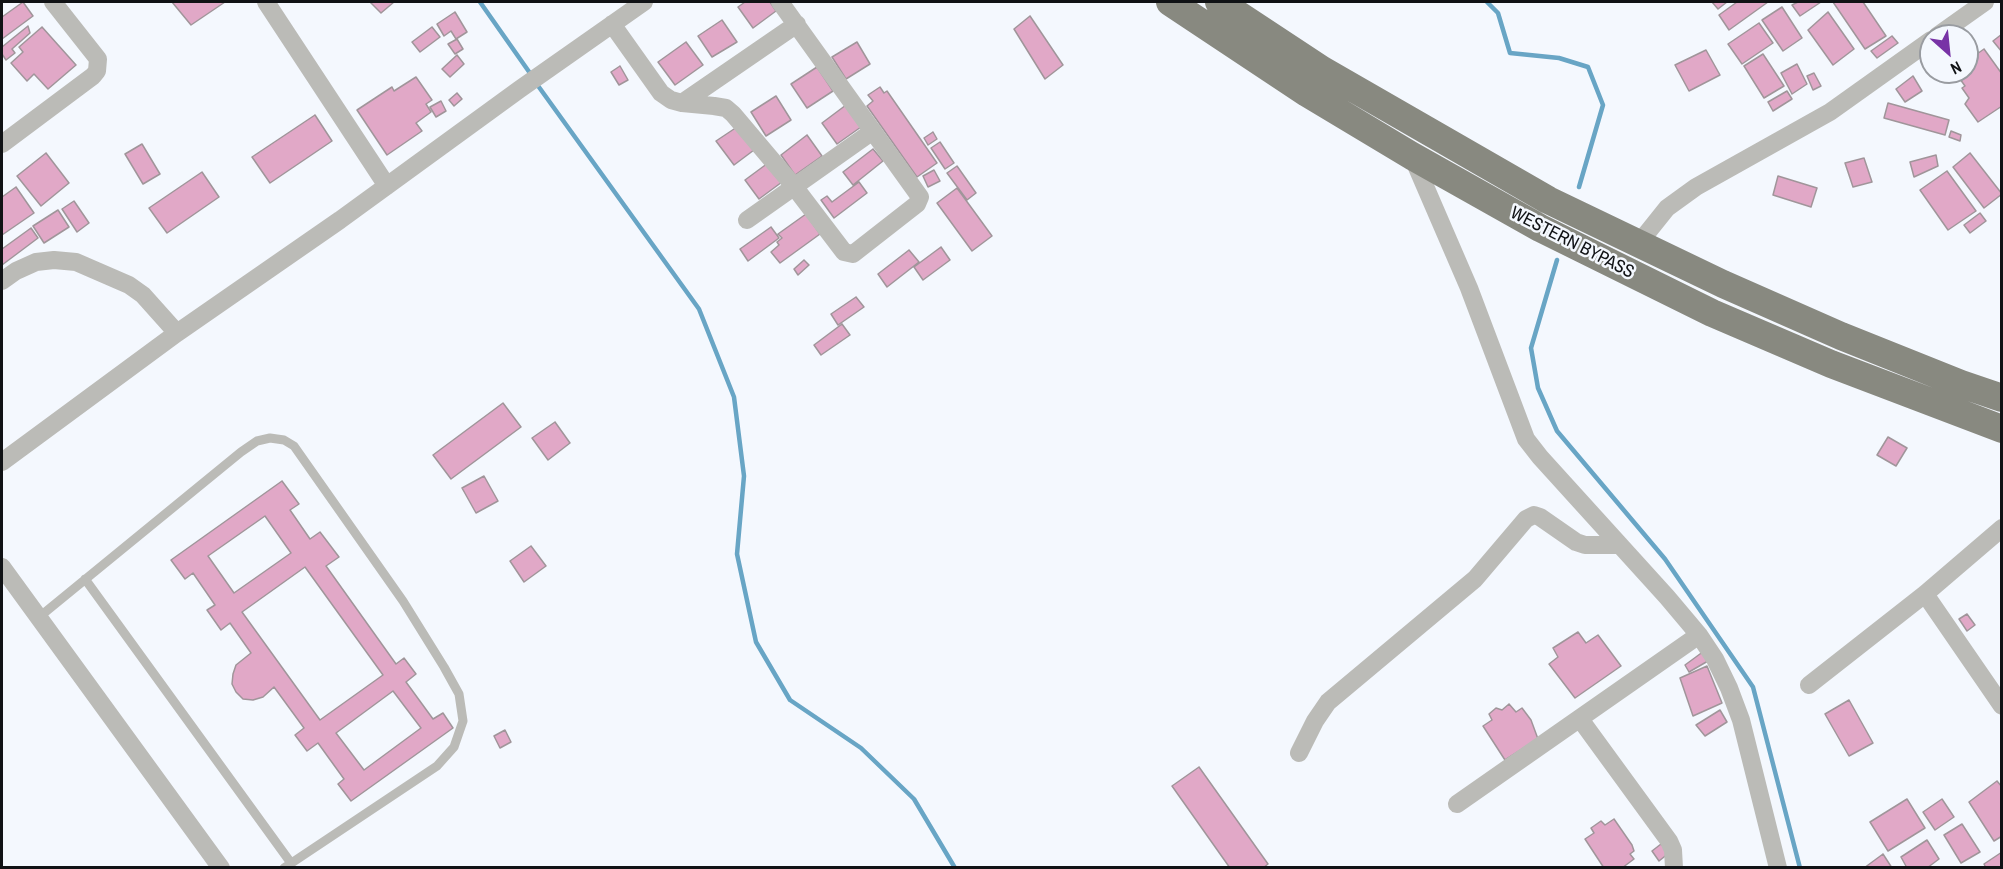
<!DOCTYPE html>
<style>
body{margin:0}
#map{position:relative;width:2003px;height:869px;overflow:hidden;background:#f4f8fe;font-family:"Archivo Narrow",sans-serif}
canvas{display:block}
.frame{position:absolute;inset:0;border:3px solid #101215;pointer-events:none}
.north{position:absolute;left:1919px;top:24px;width:60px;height:60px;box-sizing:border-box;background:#f4f8fe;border:2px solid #999ca1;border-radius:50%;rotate:153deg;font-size:16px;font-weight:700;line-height:24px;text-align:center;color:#101215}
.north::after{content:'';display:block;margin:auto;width:21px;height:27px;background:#7833a6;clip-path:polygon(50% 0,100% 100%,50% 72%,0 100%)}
</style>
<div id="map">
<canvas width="2003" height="869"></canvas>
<div class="frame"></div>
<div class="north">N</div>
</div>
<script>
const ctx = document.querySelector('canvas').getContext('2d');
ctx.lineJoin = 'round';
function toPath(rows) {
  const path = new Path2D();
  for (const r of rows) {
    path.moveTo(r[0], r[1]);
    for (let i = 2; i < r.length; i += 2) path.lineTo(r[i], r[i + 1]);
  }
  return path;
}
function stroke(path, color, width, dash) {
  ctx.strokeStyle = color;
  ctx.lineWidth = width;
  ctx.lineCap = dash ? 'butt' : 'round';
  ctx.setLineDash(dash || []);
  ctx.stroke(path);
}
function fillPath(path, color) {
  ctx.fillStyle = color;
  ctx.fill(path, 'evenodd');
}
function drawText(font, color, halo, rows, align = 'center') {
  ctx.font = font + ' "Archivo Narrow",sans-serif';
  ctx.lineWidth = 5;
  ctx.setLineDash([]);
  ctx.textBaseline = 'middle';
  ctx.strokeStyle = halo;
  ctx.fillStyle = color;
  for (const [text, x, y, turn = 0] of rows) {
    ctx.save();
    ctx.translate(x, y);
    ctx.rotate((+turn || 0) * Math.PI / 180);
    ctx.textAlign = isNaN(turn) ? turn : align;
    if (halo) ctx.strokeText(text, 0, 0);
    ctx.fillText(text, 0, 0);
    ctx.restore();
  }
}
const stream = toPath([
 [480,2,532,76],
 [1487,2,1498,13,1510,53,1559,58,1588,67,1603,105,1579,187],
 [536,83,699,309,734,397,744,476,737,554,756,642,790,700,861,748,914,799,955,868],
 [1557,260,1531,348,1538,388,1557,431,1665,559,1753,687,1800,868]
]);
const building = toPath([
 [23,2,33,16,2,39,2,17,23,2],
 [172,2,225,2,191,25,172,2],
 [370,2,394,2,381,13,370,2],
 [745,2,770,2,776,11,753,28,738,7,745,2],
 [1712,2,1727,2,1718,9,1712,2],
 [1737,2,1768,2,1729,30,1719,15,1737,2],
 [1798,2,1821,2,1800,16,1792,5,1798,2],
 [1833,2,1863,2,1886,36,1865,49,1833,2],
 [1782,7,1802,38,1783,51,1762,20,1782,7],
 [455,12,467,32,456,39,451,31,444,36,437,24,455,12],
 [1828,12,1854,49,1833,65,1808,30,1828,12],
 [1030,16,1063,65,1045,79,1014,29,1030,16],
 [722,20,737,42,712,57,698,36,722,20],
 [1759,23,1773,43,1742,64,1728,44,1759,23],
 [28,26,30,33,12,49,15,53,6,60,2,54,2,47,28,26],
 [42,27,76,65,48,89,34,74,27,81,11,63,23,52,19,47,42,27],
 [432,27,440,37,420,52,412,42,432,27],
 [2002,34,2002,52,1993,41,2002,34],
 [1892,36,1898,43,1877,58,1871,51,1892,36],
 [457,39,463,49,455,54,448,44,457,39],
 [686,42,703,65,675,85,658,62,686,42],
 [857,42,870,64,846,79,832,57,857,42],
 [1984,49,2002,74,2002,106,1978,122,1965,104,1969,98,1962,88,1965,86,1955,72,1967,72,1967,61,1984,49],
 [1706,50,1720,75,1689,91,1675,65,1706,50],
 [1763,54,1784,86,1764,98,1744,66,1763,54],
 [457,55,464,64,450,77,442,69,457,55],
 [1797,64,1807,84,1792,94,1781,73,1797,64],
 [620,66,628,80,619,85,611,72,620,66],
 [817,67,833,91,807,108,791,84,817,67],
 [1814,73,1821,86,1813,90,1807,76,1814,73],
 [1913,76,1922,91,1905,102,1896,89,1913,76],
 [416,77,432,100,426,104,431,112,416,123,422,131,387,155,357,110,392,87,394,91,416,77],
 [880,87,884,93,887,91,937,163,917,177,867,106,873,101,868,95,880,87],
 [1787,91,1792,99,1773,111,1768,102,1787,91],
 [457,93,462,99,454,106,449,100,457,93],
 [776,96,791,120,766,136,751,112,776,96],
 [441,101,446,111,436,117,430,107,441,101],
 [1888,103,1949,120,1945,135,1884,118,1888,103],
 [846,105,861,127,837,144,822,123,846,105],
 [315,115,332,141,270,183,252,157,315,115],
 [737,127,754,150,734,165,716,141,737,127],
 [1951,131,1961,135,1960,141,1949,137,1951,131],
 [933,132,937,139,928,145,924,138,933,132],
 [807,135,822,156,795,175,781,155,807,135],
 [940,142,954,163,945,169,931,148,940,142],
 [142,144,160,174,143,184,125,154,142,144],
 [873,149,883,161,853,185,843,172,873,149],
 [46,153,69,183,41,206,17,176,46,153],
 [1970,153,2002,194,1984,208,1953,167,1970,153],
 [1936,155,1938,166,1914,177,1910,162,1936,155],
 [1864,158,1872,182,1853,187,1845,163,1864,158],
 [768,163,782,182,759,199,745,180,768,163],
 [957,166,976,193,967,200,947,173,957,166],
 [934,170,940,181,928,187,923,176,934,170],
 [1947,171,1976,211,1948,230,1920,190,1947,171],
 [202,172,219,197,167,233,149,208,202,172],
 [1778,176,1817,188,1811,207,1773,195,1778,176],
 [859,182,867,193,834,218,821,200,827,196,832,202,859,182],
 [16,187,34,213,2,235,2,197,16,187],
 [957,188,992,236,972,251,937,203,957,188],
 [74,201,89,223,77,232,62,209,74,201],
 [58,210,69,227,44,243,33,226,58,210],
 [1980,213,1986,221,1970,233,1964,225,1980,213],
 [806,214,820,234,780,263,771,252,779,245,777,242,782,238,778,234,806,214],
 [771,227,779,238,748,261,740,249,771,227],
 [31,228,38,238,2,265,2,249,31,228],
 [941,247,950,260,923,280,914,267,941,247],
 [909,250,919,262,887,287,878,274,909,250],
 [804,260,809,265,798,275,794,269,804,260],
 [856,297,864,307,838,325,831,314,856,297],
 [842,324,850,335,821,355,814,345,842,324],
 [503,403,521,427,451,479,433,455,503,403],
 [555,422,570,443,548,460,532,438,555,422],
 [1888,437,1907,448,1896,466,1877,455,1888,437],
 [484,476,498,501,476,513,462,488,484,476],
 [282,481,299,504,290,510,310,539,320,532,339,557,326,566,396,664,404,658,416,674,406,682,433,719,443,713,453,728,351,801,338,784,344,779,318,743,307,751,295,735,304,728,274,687,263,697,253,700,243,699,236,692,232,684,233,674,236,665,251,653,230,623,221,630,207,610,215,605,193,573,185,579,171,560,282,481],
 [265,516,291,553,234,593,208,556,265,516],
 [305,567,383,675,320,720,242,612,305,567],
 [393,691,421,728,364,770,336,733,393,691],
 [531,546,546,566,524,582,510,561,531,546],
 [1967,614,1975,625,1967,631,1959,619,1967,614],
 [1578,632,1586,643,1598,635,1621,666,1575,698,1549,664,1558,657,1553,648,1578,632],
 [1704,651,1708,661,1689,672,1685,665,1704,651],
 [1707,666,1722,703,1693,716,1680,678,1707,666],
 [1849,700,1873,743,1849,756,1825,714,1849,700],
 [1509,704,1516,712,1522,708,1531,720,1538,739,1505,760,1483,726,1492,720,1489,714,1496,708,1502,710,1509,704],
 [1720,710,1727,722,1705,736,1696,725,1720,710],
 [505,730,511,742,500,748,494,736,505,730],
 [1199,767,1268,864,1263,868,1230,868,1172,786,1199,767],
 [1997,781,2002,787,2002,836,1994,841,1969,802,1997,781],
 [1907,799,1925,828,1888,851,1870,822,1907,799],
 [1942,799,1954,817,1935,830,1923,812,1942,799],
 [1614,819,1632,845,1634,851,1630,854,1634,859,1622,868,1604,868,1585,839,1594,833,1591,828,1601,821,1605,825,1614,819],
 [1962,824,1980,852,1961,863,1944,835,1962,824],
 [1927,840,1939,859,1927,868,1907,868,1901,857,1927,840],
 [1661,844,1669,853,1659,861,1652,851,1661,844],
 [2002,852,2002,868,1986,868,1984,864,2002,852],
 [1883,854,1892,868,1864,868,1883,854]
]);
const lane = toPath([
 [85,579,291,863],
 [38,618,241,452,257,441,270,438,284,440,294,446,403,601,444,667,459,694,463,721,454,747,437,766,284,868]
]);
const street = toPath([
 [266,2,387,186],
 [612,24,661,93,671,100,682,103,714,106,726,108,733,114,793,185,844,252,853,254,917,204,920,197,780,2],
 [1937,36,1985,2],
 [682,103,797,24],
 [2,144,93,76,97,71,98,59,53,2],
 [1412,156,1469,288,1526,439,1540,457,1667,597,1699,635,1715,659,1729,688,1741,720,1778,868],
 [747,220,873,131],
 [1639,243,1667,208,1696,187,1830,112,1931,40],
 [2,281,16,271,36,262,54,260,76,262,129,285,143,295,177,333],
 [2,462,177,333,340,220,520,89,644,2],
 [2,567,221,868],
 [1925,594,2002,706],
 [1809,685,1925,594,2002,528],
 [1580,719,1669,841,1673,850,1674,868],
 [1299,753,1315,721,1328,702,1475,579,1526,519,1534,515,1540,517,1576,542,1585,545,1620,545],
 [1457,804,1699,635]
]);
const primary = toPath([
 [1170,2,1307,93,1412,156,1540,228,1712,313,1831,364,2002,429],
 [1219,2,1322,70,1548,200,1723,284,1841,336,1961,384,2002,398]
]);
const streetNames = [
 ["WESTERN BYPASS",1572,243,27]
];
stroke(stream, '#68a5c5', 4.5);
fillPath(building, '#e1a8c7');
stroke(building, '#a0959a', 1.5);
stroke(lane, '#bbbbb7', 9);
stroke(street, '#bbbbb7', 18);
stroke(primary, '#888980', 28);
drawText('18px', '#101215', '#f4f8fe', streetNames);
</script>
